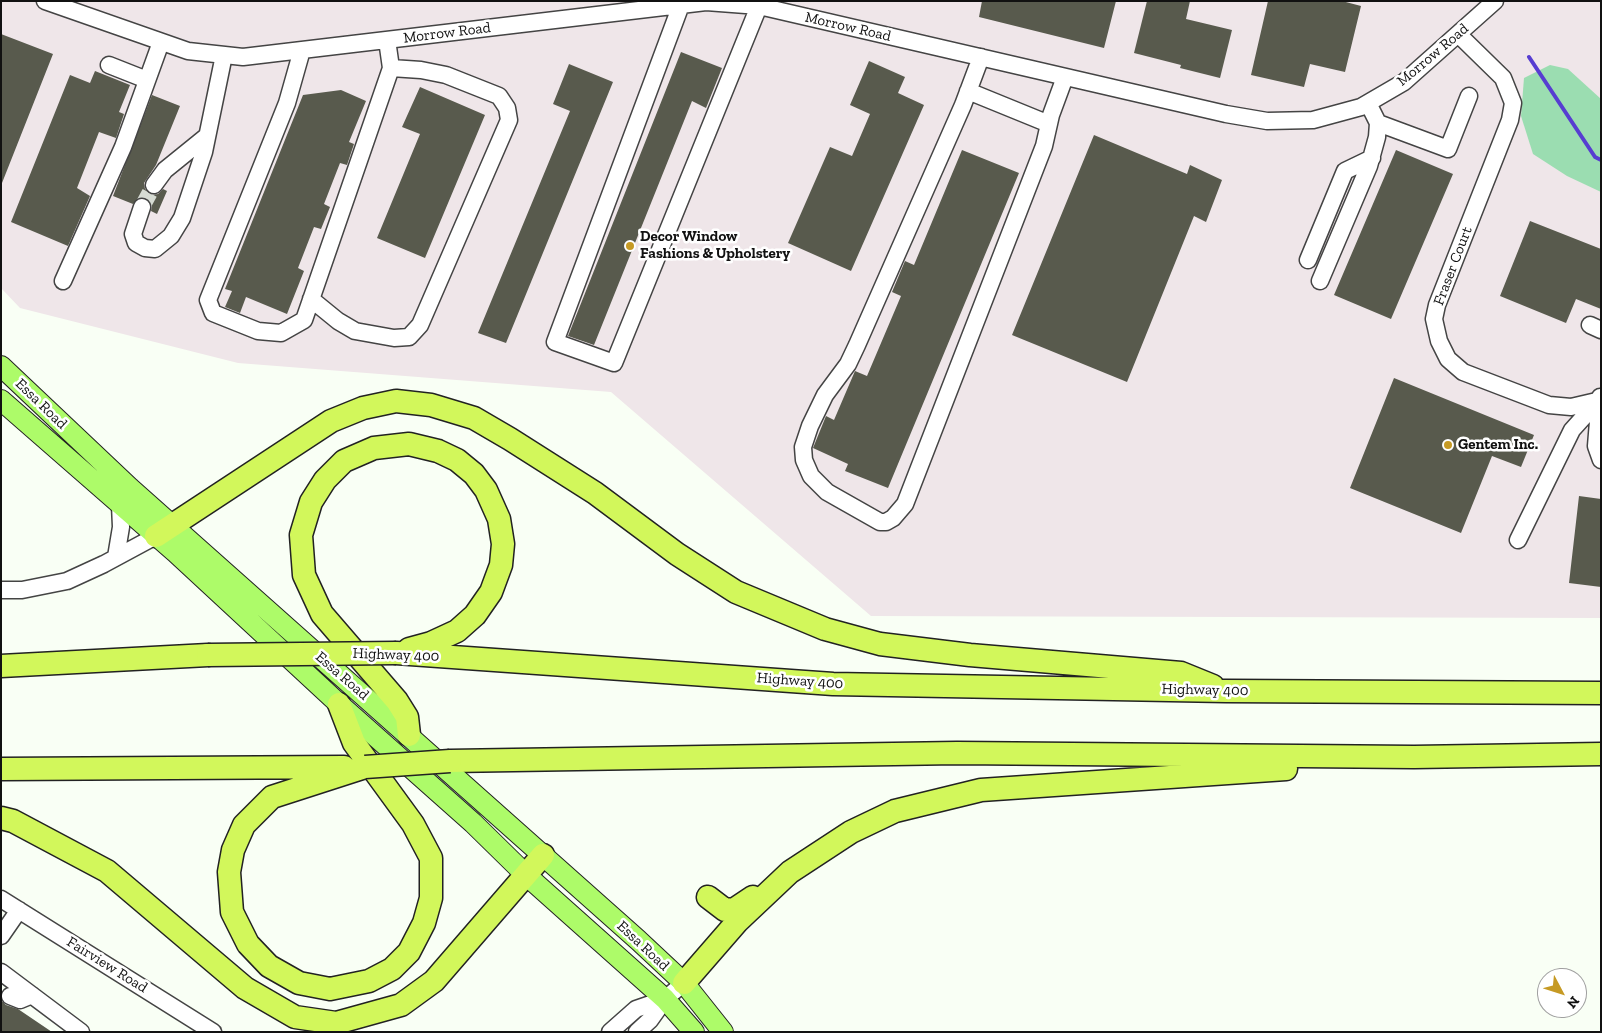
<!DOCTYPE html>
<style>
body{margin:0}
#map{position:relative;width:1602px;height:1033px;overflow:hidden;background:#f9fff5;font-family:"Zilla Slab",serif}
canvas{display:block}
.frame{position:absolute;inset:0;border:2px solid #111;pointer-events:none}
.north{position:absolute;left:1537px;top:968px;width:50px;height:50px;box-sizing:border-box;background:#fff;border:1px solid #a0a0a0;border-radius:50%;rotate:130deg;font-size:14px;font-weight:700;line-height:20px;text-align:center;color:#111}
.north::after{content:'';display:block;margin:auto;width:18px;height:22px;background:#c69a24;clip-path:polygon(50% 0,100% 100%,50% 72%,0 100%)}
</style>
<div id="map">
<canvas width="1602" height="1033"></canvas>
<div class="frame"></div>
<div class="north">N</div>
</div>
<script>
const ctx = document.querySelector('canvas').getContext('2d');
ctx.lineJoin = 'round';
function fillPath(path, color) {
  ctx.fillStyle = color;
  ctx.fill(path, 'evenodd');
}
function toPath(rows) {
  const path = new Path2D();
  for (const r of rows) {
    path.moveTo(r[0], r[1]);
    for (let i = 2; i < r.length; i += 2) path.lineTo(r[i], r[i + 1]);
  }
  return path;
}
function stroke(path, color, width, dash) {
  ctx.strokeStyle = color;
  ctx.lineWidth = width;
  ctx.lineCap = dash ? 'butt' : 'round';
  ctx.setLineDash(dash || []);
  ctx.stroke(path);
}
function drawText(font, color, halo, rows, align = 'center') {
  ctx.font = font + ' "Zilla Slab",serif';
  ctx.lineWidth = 5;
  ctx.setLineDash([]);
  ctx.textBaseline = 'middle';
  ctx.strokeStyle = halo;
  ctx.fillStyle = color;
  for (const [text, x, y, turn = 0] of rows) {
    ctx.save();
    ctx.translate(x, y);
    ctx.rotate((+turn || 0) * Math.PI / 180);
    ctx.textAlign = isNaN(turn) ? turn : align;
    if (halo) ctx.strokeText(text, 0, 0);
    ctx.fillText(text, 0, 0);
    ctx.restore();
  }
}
const industrial = toPath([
 [1,1,1601,1,1601,618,871,616,611,392,238,363,20,308,1,288]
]);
const forest = toPath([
 [1550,65,1568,69,1601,99,1601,192,1567,176,1533,154,1521,116,1524,78]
]);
const stream = toPath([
 [1529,57,1595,157,1601,160]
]);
const building = toPath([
 [982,1,1116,1,1104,48,979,17],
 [1147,1,1190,1,1186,19,1232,30,1220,78,1180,68,1181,65,1134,53],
 [1268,1,1342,1,1361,6,1345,72,1310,64,1304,87,1251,75],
 [1,34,53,54,2,183,1,183],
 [681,52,722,68,706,108,692,101,594,345,568,336],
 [869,61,905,77,898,93,924,105,851,271,788,243,830,147,852,156,870,114,850,105],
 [569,64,613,82,506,343,478,333,570,111,553,104],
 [95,71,130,85,119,112,124,114,116,138,99,132,77,188,90,196,68,246,11,222,70,75,90,83],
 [420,87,485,115,425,258,377,238,420,134,402,127],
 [341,90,366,101,349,142,354,144,347,165,340,163,324,204,330,207,321,229,314,227,298,268,304,271,287,314,246,297,240,313,225,307,232,291,225,289,303,95],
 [152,95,180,106,156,165,144,183,145,189,152,195,158,194,163,189,167,191,157,214,151,211,152,205,146,198,140,197,133,204,113,196],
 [1094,135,1187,174,1190,165,1222,180,1206,222,1194,216,1127,382,1012,335],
 [962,150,1019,173,888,488,845,471,848,464,813,448,826,416,834,420,855,371,867,376,901,296,892,292,905,261,914,265],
 [1396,150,1453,174,1391,319,1334,295],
 [1530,221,1601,249,1601,309,1576,299,1566,323,1500,296],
 [1394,378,1534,435,1521,467,1492,456,1461,533,1350,488],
 [1579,496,1601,499,1601,587,1569,583],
 [1,1000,6,1005,18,1009,52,1032,1,1032]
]);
const minorTunnel = toPath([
 [142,207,154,185]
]);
const minor = toPath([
 [45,1,188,51,243,57,706,2,759,6,1226,114,1267,121,1313,120,1361,107,1404,82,1495,1],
 [681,5,555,342,614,363,759,6],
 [1459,35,1503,78,1513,103,1510,120,1437,305,1434,319,1439,341,1448,359,1463,372,1549,405,1571,407,1601,400],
 [302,50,287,103,208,300,213,313,258,331,281,333,304,320,391,68,387,40],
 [981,57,963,105,857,345,848,364,825,395,810,426,803,447,804,460,811,476,827,492,880,522,886,522,893,518,905,504,1044,146,1051,115,1065,77],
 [109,65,147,80],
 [968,91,1049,124],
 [1378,123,1448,149,1469,96],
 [154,185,165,170,207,136],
 [142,207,133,234,136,243,145,248,155,249,171,236,182,218,204,152,224,55],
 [1308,260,1345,171,1372,158],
 [63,281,123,147,161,42],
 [1320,281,1369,166,1377,137,1378,123,1368,103],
 [311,299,338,321,355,331,394,338,409,337,420,325,509,120,507,108,499,96,446,75,421,70,391,68],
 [1590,325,1601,330],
 [1600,397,1596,446,1601,460],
 [1518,540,1572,430,1599,400],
 [116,557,121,527,120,505],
 [1,590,22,590,67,581,104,564,156,536],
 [1,899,213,1032],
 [1,936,19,910],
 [1,972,81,1032],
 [10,996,20,1000,32,995],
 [610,1032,636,1009,665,999],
 [637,1032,650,1020,665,999,684,983]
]);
const major = toPath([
 [1,366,130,488,638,940,684,983,723,1032],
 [1,400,175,552,339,704,473,823,526,875,665,999,694,1032]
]);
const highway = toPath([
 [156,536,331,421,363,408,396,401,431,405,474,418,510,439,595,493,677,554,736,592,825,629,880,644,970,655,1181,673,1213,686],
 [396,653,833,684,1226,691,1601,693],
 [1,666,208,655],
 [339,704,354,743,413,824,431,858,431,898,424,923,409,952,392,969,369,981,330,989,299,983,269,966,248,944,232,912,229,872,233,850,244,825,272,797,365,767],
 [409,735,407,717,397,701,322,614,304,575,301,535,311,502,325,480,344,461,374,448,409,444,438,451,457,460,474,474,486,490,499,519,503,544,501,565,491,592,475,615,457,631,431,643,409,649],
 [450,761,957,753,1414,757,1601,754],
 [1,769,344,767],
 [1,818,13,821,107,871,245,988,295,1017,336,1023,401,1005,434,981,543,855],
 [708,897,725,910,735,909,753,897],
 [684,983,737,922,790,872,851,832,895,811,981,790,1286,769]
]);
const highwayBridge = toPath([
 [208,655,396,653],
 [365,767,450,761]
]);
const markers = [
 [630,246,5,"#c69a24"],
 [1448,445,5,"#c69a24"]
];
const streetNames = [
 ["Morrow Road",848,27,13],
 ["Morrow Road",447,33,-7],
 ["Morrow Road",1433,55,-40],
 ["Fraser Court",1453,266,-69],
 ["Essa Road",41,404,44],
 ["Highway 400",396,655,2],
 ["Essa Road",342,676,41],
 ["Highway 400",800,681,4],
 ["Highway 400",1205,690,1],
 ["Essa Road",643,946,43],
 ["Fairview Road",107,965,32]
];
const poiNames = [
 ["Decor Window",640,237],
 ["Fashions & Upholstery",640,254],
 ["Gentem Inc.",1458,445]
];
fillPath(industrial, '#efe6e9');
fillPath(forest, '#9bddb1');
stroke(stream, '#573dd1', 4);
fillPath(building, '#585a4d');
stroke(minorTunnel, '#d6dbd3', 16, [16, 8]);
stroke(minor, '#444', 19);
stroke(major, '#222', 22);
stroke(highway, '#222', 25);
stroke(minor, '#fff', 16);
stroke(major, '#adfb69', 20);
stroke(highway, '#d2f75b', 22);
stroke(highwayBridge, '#222', 25, []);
stroke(highwayBridge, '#d2f75b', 22);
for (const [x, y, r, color] of markers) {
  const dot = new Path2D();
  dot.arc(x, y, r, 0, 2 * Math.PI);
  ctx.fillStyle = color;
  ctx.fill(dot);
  stroke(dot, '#fff', 2);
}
drawText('15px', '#111', '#fff', streetNames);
drawText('bold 15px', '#111', '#fff', poiNames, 'left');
</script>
